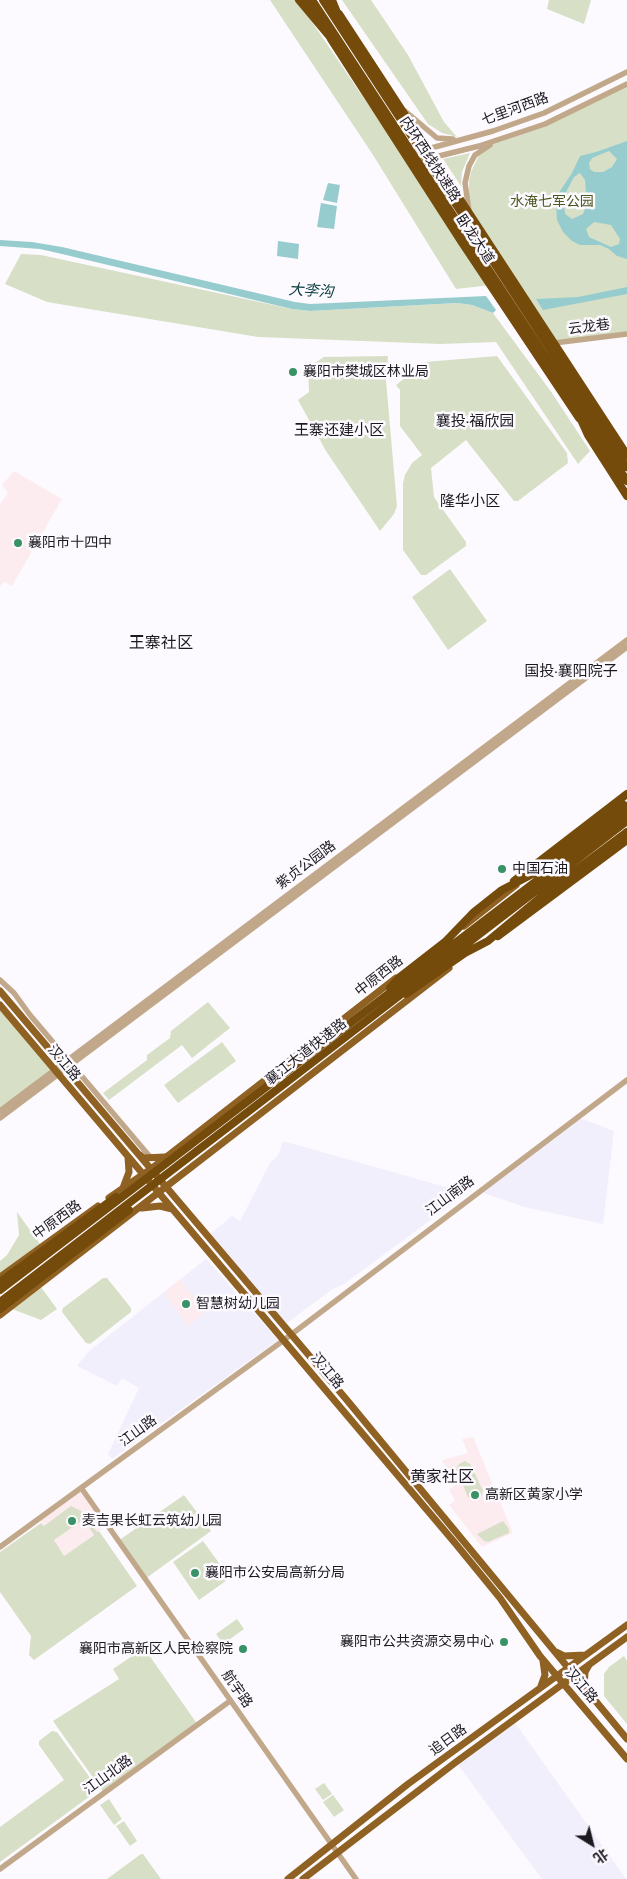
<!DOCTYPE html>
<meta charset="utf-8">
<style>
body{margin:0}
#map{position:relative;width:627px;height:1879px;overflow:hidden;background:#fcfafe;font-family:Mulish,"Noto Sans SC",sans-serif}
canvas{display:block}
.north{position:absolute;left:567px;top:1819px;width:50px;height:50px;-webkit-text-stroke:4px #fcfafe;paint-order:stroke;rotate:144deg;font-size:14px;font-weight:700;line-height:20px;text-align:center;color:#1d1921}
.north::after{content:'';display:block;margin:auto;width:18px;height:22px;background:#1d1921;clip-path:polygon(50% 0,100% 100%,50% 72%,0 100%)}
</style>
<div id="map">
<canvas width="627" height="1879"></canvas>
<div class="north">北</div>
</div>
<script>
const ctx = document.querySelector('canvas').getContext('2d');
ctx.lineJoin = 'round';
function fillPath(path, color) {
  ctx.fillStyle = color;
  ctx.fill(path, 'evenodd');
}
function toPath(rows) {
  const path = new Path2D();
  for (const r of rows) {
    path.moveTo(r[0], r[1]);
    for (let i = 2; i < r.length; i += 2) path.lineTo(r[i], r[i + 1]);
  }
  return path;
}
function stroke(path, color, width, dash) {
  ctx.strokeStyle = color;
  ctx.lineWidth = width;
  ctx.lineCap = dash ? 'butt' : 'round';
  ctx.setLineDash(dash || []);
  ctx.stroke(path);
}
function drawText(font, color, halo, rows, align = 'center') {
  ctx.font = font + ' Mulish,"Noto Sans SC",sans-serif';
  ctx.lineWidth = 5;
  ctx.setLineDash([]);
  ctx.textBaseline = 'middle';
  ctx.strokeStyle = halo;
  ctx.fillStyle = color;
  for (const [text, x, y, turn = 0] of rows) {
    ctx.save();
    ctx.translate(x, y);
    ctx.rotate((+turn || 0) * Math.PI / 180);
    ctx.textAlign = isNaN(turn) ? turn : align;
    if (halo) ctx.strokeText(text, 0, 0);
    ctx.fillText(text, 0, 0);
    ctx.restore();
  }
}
const commercial = toPath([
 [577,1117,614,1131,603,1224,524,1207,478,1191],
 [283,1141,467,1193,344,1284,331,1290,287,1323,281,1320,209,1235,232,1216,240,1221,270,1163,278,1155],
 [206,1259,278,1340,112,1459,108,1454,139,1388,122,1378,117,1386,77,1366,88,1352],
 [513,1720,626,1879,542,1879,456,1762]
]);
const education = toPath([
 [14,471,62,499,12,586,4,582,0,586,0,504,8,493,2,485],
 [180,1279,206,1312,188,1326,166,1296,165,1292],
 [473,1437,513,1533,482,1547,449,1505,455,1500,449,1490,456,1484,442,1460,468,1453,462,1439],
 [82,1489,107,1525,64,1556,39,1519]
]);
const green = toPath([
 [270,0,297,0,491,285,456,289,373,155],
 [342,0,371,0,408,55,444,122,457,137,442,133,428,124],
 [549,0,591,0,584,24,547,9],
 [627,84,627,334,554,343,469,213,469,182,471,172,480,153,495,142,545,124],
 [470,153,462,172,461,186,443,159],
 [21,254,41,255,292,309,310,311,457,303,472,305,493,313,552,393,590,451,578,464,496,342,440,344,258,337,47,302,5,284],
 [388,356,386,380,397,506,394,514,380,531,326,451,298,400,309,392,308,367,324,357],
 [497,356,567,453,568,463,518,501,514,501,466,440,431,468,434,497,466,542,466,546,426,575,421,575,403,550,403,483,405,475,412,463,422,455,400,426,400,390,396,385,425,362],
 [450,569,487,621,448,650,412,597],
 [208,1002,230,1028,192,1058,182,1045,109,1100,103,1093,147,1060,147,1055,170,1038,171,1031],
 [0,1005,53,1071,0,1109],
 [222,1042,236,1061,178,1103,164,1085],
 [17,1212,40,1244,0,1273,0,1261,7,1255,19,1235],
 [103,1278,107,1278,131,1308,131,1312,90,1344,86,1343,62,1312,63,1308],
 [41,1287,57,1309,41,1320,12,1309],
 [465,1461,471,1465,483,1491,481,1497,474,1500,468,1497,456,1469,459,1464],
 [184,1495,211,1531,145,1579,118,1541],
 [71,1506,83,1512,97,1532,99,1531,137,1586,34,1660,29,1655,31,1636,0,1592,0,1552,41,1523,44,1526],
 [80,1522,86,1522,94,1535,64,1556,54,1540],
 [503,1521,509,1529,509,1533,488,1542,484,1541,477,1534],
 [203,1541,230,1578,199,1600,173,1562],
 [237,1619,244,1629,223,1644,216,1634],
 [144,1648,198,1725,104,1793,53,1721,119,1679,113,1669],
 [624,1656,627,1661,627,1724,604,1696,604,1674,609,1667],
 [52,1731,57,1732,96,1786,97,1791,0,1862,0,1827,64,1780,39,1745,39,1741],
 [324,1783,332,1794,323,1800,315,1789],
 [333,1795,344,1810,334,1817,323,1802],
 [109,1799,122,1819,114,1825,100,1805],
 [124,1821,137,1841,130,1846,116,1826],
 [141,1854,143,1854,161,1879,107,1879]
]);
const water = toPath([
 [627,141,627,259,617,256,609,249,600,245,580,245,572,241,563,232,557,220,556,205,558,194,572,173,580,156,596,152],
 [609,151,617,159,612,167,603,172,594,172,590,169,589,163,592,158],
 [580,173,585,180,587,204,583,214,572,219,565,214,563,198,574,177],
 [594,222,611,225,620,239,619,244,611,247,589,237,586,229],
 [328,183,340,185,337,203,323,200],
 [321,203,337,206,334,229,317,227],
 [0,240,32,242,62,247,295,302,310,304,486,296,496,310,493,313,472,305,457,303,310,311,292,309,62,254,40,249,0,246],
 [278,241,299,244,298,259,277,256],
 [627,287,627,294,543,310,536,299,578,297]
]);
const minor = toPath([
 [405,111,437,138,453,139],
 [424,150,493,131,544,113,627,72],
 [415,162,479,146,545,124,627,84],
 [469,211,465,183,469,166,475,155,490,145],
 [554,343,627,334],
 [0,980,14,993,30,1015,151,1158],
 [0,1111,627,640],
 [0,1118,627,647],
 [82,1489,356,1879],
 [0,1547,284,1340,627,1080],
 [0,1869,230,1701]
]);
const major = toPath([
 [464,926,516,885],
 [0,991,346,1399,627,1739],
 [0,1005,455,1543,500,1598,540,1656,627,1759],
 [140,1155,143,1158,165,1157],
 [123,1188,129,1172,128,1157],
 [109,1198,151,1169,396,978],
 [142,1208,160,1206,172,1209],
 [0,1277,98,1206],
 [0,1315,449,968],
 [556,1652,564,1656,585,1655],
 [541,1686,545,1675,543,1661],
 [584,1688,585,1672,589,1665],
 [288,1879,408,1784,627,1625],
 [303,1879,456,1762,627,1637]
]);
const highway = toPath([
 [305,0,317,17],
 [339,14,627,455],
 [331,39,461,241,579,418],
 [514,881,627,794],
 [498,936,627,840]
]);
const highwayBridge = toPath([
 [299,0,335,43],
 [312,0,627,481],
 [323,0,627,467],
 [332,0,340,20],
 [578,413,588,435,627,496],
 [390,988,400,977,445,942,473,913,502,890,542,869,624,805],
 [406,994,465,953,488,941,547,892,627,832],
 [0,1282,116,1197],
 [0,1290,627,812],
 [0,1302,627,821],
 [0,1309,129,1210]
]);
const markers = [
 [293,372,5,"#399166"],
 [18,543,5,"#399166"],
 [502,869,5,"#399166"],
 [186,1304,5,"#399166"],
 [475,1495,5,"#399166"],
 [72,1521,5,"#399166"],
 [195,1573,5,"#399166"],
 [504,1642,5,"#399166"],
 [243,1649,5,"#399166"]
];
const streetNames = [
 ["七里河西路",515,109,-20],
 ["内环西线快速路",430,159,57],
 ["卧龙大道",475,239,56],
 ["云龙巷",589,327,-7],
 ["紫贞公园路",306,865,-37],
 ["中原西路",379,976,-38],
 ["襄江大道快速路",306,1052,-38],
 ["汉江路",64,1063,50],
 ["江山南路",450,1196,-37],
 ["中原西路",57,1220,-36],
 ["汉江路",327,1371,50],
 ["江山路",138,1431,-36],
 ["汉江路",581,1685,50],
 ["航宇路",237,1689,55],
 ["追日路",448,1740,-36],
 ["江山北路",108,1775,-36]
];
const parkNames = [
 ["水淹七军公园",552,202]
];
const poiNames = [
 ["襄阳市樊城区林业局",303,372],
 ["襄阳市十四中",28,543],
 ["中国石油",512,869],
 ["智慧树幼儿园",196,1304],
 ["高新区黄家小学",485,1495],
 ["麦吉果长虹云筑幼儿园",82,1521],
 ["襄阳市公安局高新分局",205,1573],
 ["襄阳市公共资源交易中心",494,1642,"right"],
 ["襄阳市高新区人民检察院",233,1649,"right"]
];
const waterNames = [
 ["大李沟",311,291,3]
];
const neighbourhoodNames = [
 ["襄投·福欣园",475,421],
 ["王寨还建小区",339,430],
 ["隆华小区",470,501],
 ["国投·襄阳院子",571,671]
];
const quarterNames = [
 ["王寨社区",161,643],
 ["黄家社区",442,1477]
];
fillPath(commercial, '#f2effc');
fillPath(education, '#fdecef');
fillPath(green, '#d7e0c6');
fillPath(water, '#97cccf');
stroke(minor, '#c2a88a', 5.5);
stroke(major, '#8f6122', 7);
stroke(highway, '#754b0b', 8);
stroke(highwayBridge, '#754b0b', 8);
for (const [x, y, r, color] of markers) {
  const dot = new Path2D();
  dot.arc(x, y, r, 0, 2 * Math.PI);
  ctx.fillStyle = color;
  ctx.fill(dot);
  stroke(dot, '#fcfafe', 2);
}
drawText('14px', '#1d1921', '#fcfafe', streetNames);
drawText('14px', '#49591f', '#fcfafe', parkNames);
drawText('14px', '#1d1921', '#fcfafe', poiNames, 'left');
drawText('italic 15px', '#03383b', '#fcfafe', waterNames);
drawText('15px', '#1d1921', '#fcfafe', neighbourhoodNames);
drawText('16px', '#1d1921', '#fcfafe', quarterNames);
</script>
